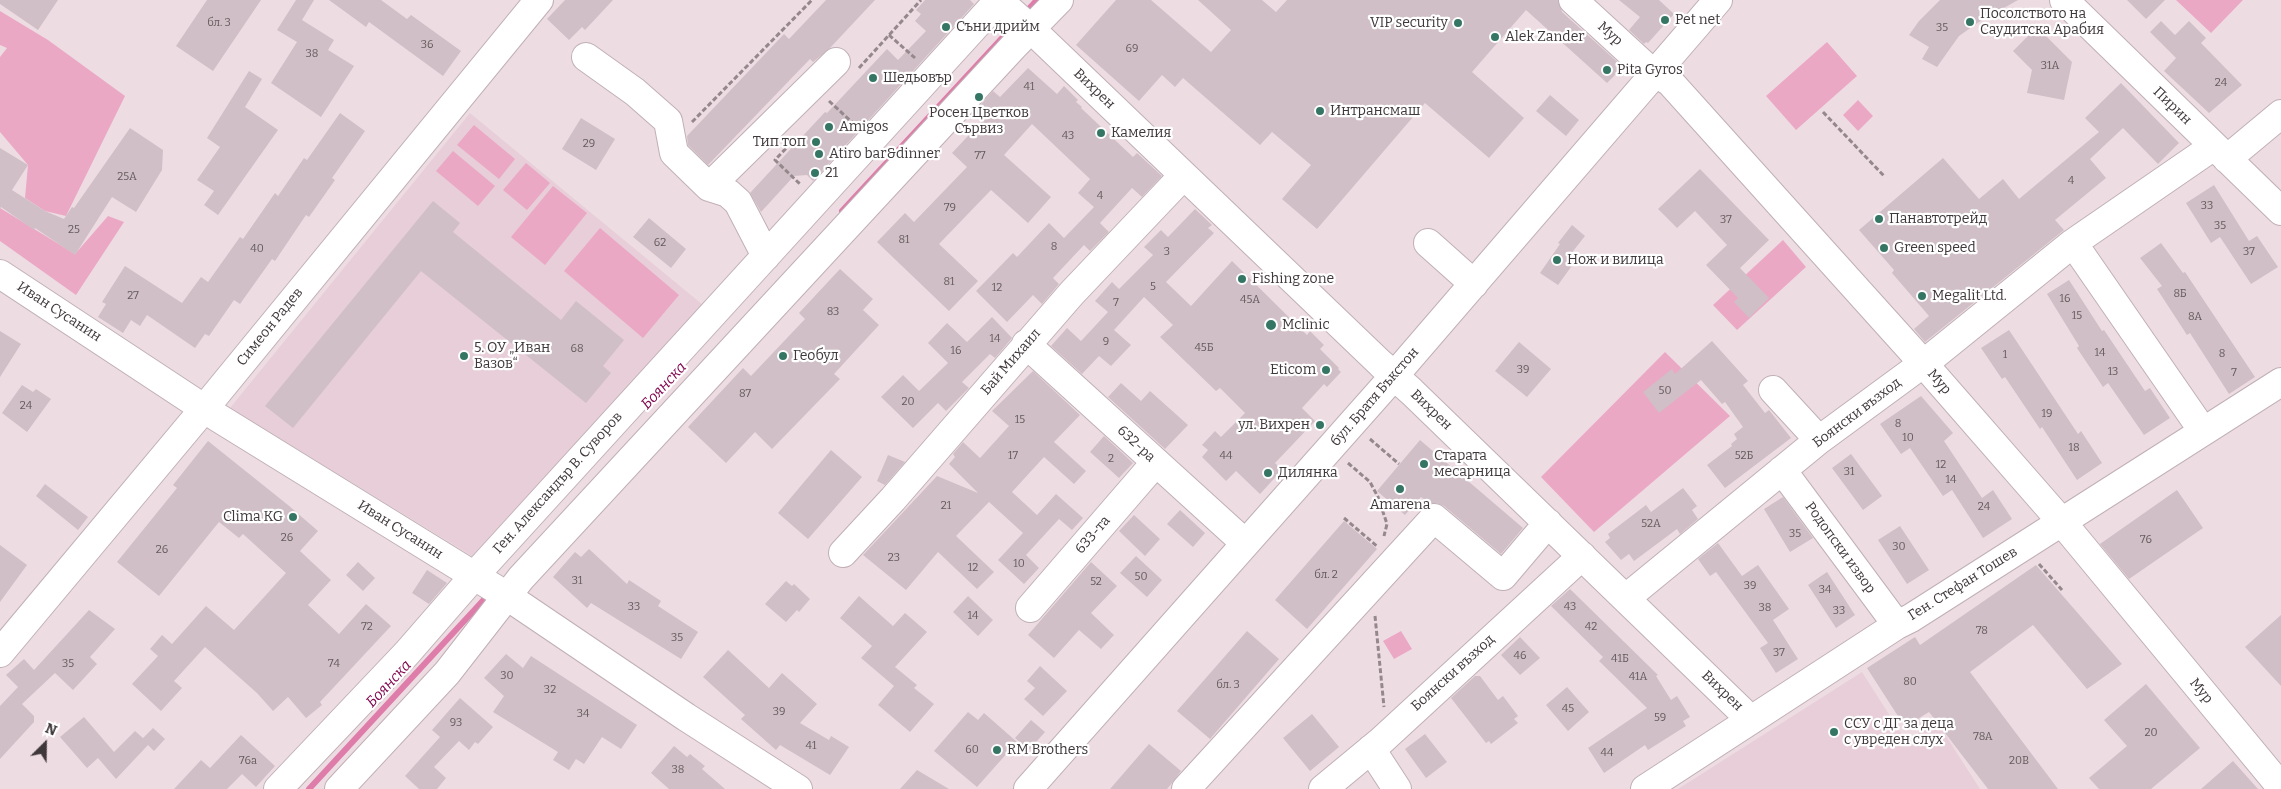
<!DOCTYPE html>
<meta charset="utf-8">
<style>
body{margin:0}
#map{position:relative;width:2281px;height:789px;overflow:hidden;background:#eedce3;font-family:Bitter,serif}
canvas{display:block}
.north{position:absolute;left:20px;top:719px;width:50px;height:50px;-webkit-text-stroke:4px #fff;paint-order:stroke;rotate:23deg;font-size:14px;font-weight:700;line-height:20px;text-align:center;color:#3f383a}
.north::after{content:'';display:block;margin:auto;width:18px;height:22px;background:#3f383a;clip-path:polygon(50% 0,100% 100%,50% 72%,0 100%)}
</style>
<div id="map">
<canvas width="2281" height="789"></canvas>
<div class="north">N</div>
</div>
<script>
const ctx = document.querySelector('canvas').getContext('2d');
ctx.lineJoin = 'round';
function fillPath(path, color) {
  ctx.fillStyle = color;
  ctx.fill(path, 'evenodd');
}
function toPath(rows) {
  const path = new Path2D();
  for (const r of rows) {
    path.moveTo(r[0], r[1]);
    for (let i = 2; i < r.length; i += 2) path.lineTo(r[i], r[i + 1]);
  }
  return path;
}
function stroke(path, color, width, dash) {
  ctx.strokeStyle = color;
  ctx.lineWidth = width;
  ctx.lineCap = dash ? 'butt' : 'round';
  ctx.setLineDash(dash || []);
  ctx.stroke(path);
}
function drawText(font, color, halo, rows, align = 'center') {
  ctx.font = font + ' Bitter,serif';
  ctx.lineWidth = 4.5;
  ctx.setLineDash([]);
  ctx.textBaseline = 'middle';
  ctx.strokeStyle = halo;
  ctx.fillStyle = color;
  for (const [text, x, y, turn = 0] of rows) {
    ctx.save();
    ctx.translate(x, y);
    ctx.rotate((+turn || 0) * Math.PI / 180);
    ctx.textAlign = isNaN(turn) ? turn : align;
    if (halo) ctx.strokeText(text, 0, 0);
    ctx.fillText(text, 0, 0);
    ctx.restore();
  }
}
const built = toPath([
 [470,113,703,305,472,556,230,408],
 [1862,672,1906,741,1937,722,1980,789,1678,789]
]);
const green = toPath([
 [2176,0,2243,0,2211,33],
 [0,11,48,40,125,96,66,216,45,211,25,198,28,165,0,132,0,57,7,48,0,45],
 [1827,42,1857,76,1796,130,1766,96],
 [1858,100,1873,116,1858,131,1843,115],
 [474,125,515,159,499,179,457,145],
 [453,151,495,186,478,206,436,171],
 [526,163,550,183,527,210,503,190],
 [553,186,587,213,545,265,511,237],
 [0,208,75,254,108,216,124,222,76,295,0,241],
 [600,228,679,295,643,338,564,271],
 [1783,240,1806,267,1737,330,1713,305],
 [1665,352,1730,416,1594,532,1541,477],
 [1401,631,1412,649,1394,659,1383,641]
]);
const stream = toPath([
 [1024,14,1037,0],
 [842,211,1015,24],
 [309,789,490,593]
]);
const building = toPath([
 [0,0,58,0,38,30,0,4],
 [207,0,261,0,213,71,176,46],
 [296,0,314,0,302,20,334,40,328,50,354,66,321,117,271,83,297,42,277,30],
 [329,0,381,0,407,19,411,15,461,51,443,76,369,22,366,27],
 [565,0,613,0,585,30,582,27,569,40,547,19],
 [826,0,875,0,829,49,813,62,810,59,708,165,688,145,687,136,784,34,789,39],
 [925,0,970,0,974,4,813,181,807,175,794,176,761,212,750,193,825,112,827,113,887,49,898,60,926,31,915,21,921,14,916,10],
 [1116,0,1151,0,1211,52,1231,30,1198,0,1262,0,1276,12,1287,0,1558,0,1562,12,1623,67,1607,83,1526,10,1472,72,1524,118,1489,158,1425,103,1317,229,1282,199,1311,165,1272,132,1260,145,1183,78,1175,87,1162,75,1139,101,1076,45],
 [1619,0,1659,0,1674,14,1648,43,1646,42,1644,44,1629,30,1640,17],
 [1940,0,2018,0,1979,22,1959,36,1937,67,1922,59,1929,47,1909,35,1919,21],
 [2127,0,2165,0,2146,19],
 [2161,21,2175,35,2189,21,2206,38,2201,43,2242,85,2209,113,2164,71,2176,58,2150,32],
 [2037,27,2072,62,2064,100,2027,93,2032,70,2013,51],
 [1028,68,1057,94,1064,86,1078,100,1076,102,1082,107,1081,108,1133,157,1137,153,1162,176,1142,197,1132,188,1100,223,1109,232,1090,251,1084,245,1053,278,1059,284,1042,304,1033,295,1007,322,976,291,1013,253,1017,257,1049,223,1064,238,1094,207,1078,193,1090,179,1032,124,1004,155,1051,197,1028,223,991,190,939,244,978,281,949,311,877,242,905,213,914,222,967,167,952,153,983,120,974,112,993,91,1000,97],
 [249,71,262,79,245,107,278,130,218,215,204,205,214,191,197,180,220,147,207,138],
 [2121,83,2179,143,2158,164,2123,128,2090,159,2106,178,2055,220,2064,230,1925,342,1914,329,1929,316,1892,273,1894,270,1859,230,1943,158,1979,199,2003,179,2019,199,2099,132,2085,118],
 [1550,95,1579,120,1566,136,1536,111],
 [340,113,365,131,332,178,335,180,309,217,306,215,275,261,272,259,240,304,234,300,209,336,205,334,195,348,147,315,140,326,131,320,123,333,98,317,106,304,102,302,125,266,182,303,201,277,208,282,240,237,243,239,275,193,278,196,304,158,307,160],
 [581,118,615,139,596,170,562,149],
 [130,128,163,150,162,170,136,212,112,197,75,255,35,228,34,230,1,207,0,209,0,148,28,165,12,190,45,211,64,219,72,207,74,208],
 [1700,169,1769,240,1740,268,1769,298,1749,318,1734,302,1738,298,1706,265,1727,245,1695,211,1677,228,1658,209],
 [2214,185,2249,241,2257,236,2278,267,2251,284,2220,237,2211,243,2186,203],
 [433,201,460,223,453,232,561,320,576,301,624,340,603,366,611,373,586,403,421,271,293,428,265,406],
 [1195,209,1212,225,1208,228,1214,233,1166,282,1191,306,1232,261,1307,335,1310,331,1324,345,1320,349,1339,368,1338,369,1341,372,1327,387,1324,384,1302,408,1315,421,1275,463,1282,470,1260,494,1236,471,1226,481,1202,457,1208,450,1202,445,1215,431,1221,437,1245,413,1220,388,1216,391,1160,337,1173,325,1144,297,1114,330,1131,345,1111,366,1099,356,1082,374,1051,346,1067,328,1081,341,1108,312,1095,301,1112,282,1119,289,1153,255,1144,247,1161,230,1168,237],
 [649,218,686,249,671,268,633,237],
 [1572,225,1585,236,1570,255,1576,260,1558,285,1540,273,1560,244,1558,243],
 [2161,243,2183,273,2185,272,2255,377,2229,394,2190,333,2187,335,2157,289,2162,286,2140,258],
 [840,269,873,299,863,310,879,325,834,374,840,379,772,449,755,432,726,463,688,427,743,368,751,376,805,319,799,313],
 [2069,280,2102,331,2104,330,2145,391,2150,388,2170,418,2144,435,2108,383,2103,387,2077,348,2079,346,2047,294],
 [992,317,1012,338,995,358,990,354,962,382,969,388,946,411,938,403,913,428,881,397,903,375,919,391,948,363,928,343,947,323,967,342],
 [2009,330,2078,434,2081,431,2102,463,2077,480,2042,427,2040,429,2005,377,2002,379,1981,348],
 [0,331,21,344,0,377],
 [1712,341,1748,381,1743,385,1765,413,1769,410,1791,438,1725,488,1707,465,1732,446,1731,444,1737,439,1734,434,1743,427,1725,402,1722,404,1701,380,1659,413,1643,392,1672,369,1675,374],
 [1519,342,1551,369,1527,397,1495,371],
 [1033,371,1080,415,1054,442,1086,471,1074,484,1044,457,1012,492,1037,515,1056,494,1083,518,1072,530,1059,519,1026,555,1039,568,1024,584,998,560,1023,533,989,502,956,536,994,572,977,589,938,552,906,590,863,555,937,476,978,493,949,464,955,457,953,454,963,442,980,458,1009,426,992,411],
 [1121,383,1141,401,1150,391,1188,425,1165,449,1108,397],
 [22,385,33,392,36,389,51,399,27,432,2,413],
 [1921,396,1953,433,1944,441,1982,498,1993,490,2012,519,1983,538,1952,490,1943,496,1910,448,1901,454,1880,424],
 [1104,436,1133,463,1119,478,1090,452],
 [1420,440,1523,528,1501,554,1444,506,1436,503,1429,503,1421,497,1405,515,1377,491],
 [208,441,288,505,318,531,300,551,331,580,308,605,339,634,366,604,391,626,320,702,322,705,306,718,288,697,273,711,257,693,205,647,174,681,182,688,161,711,132,684,158,656,150,649,162,635,172,644,206,606,234,630,286,573,243,534,239,538,219,522,159,596,117,562,177,488,173,485],
 [831,450,862,477,808,539,778,513],
 [1851,454,1882,496,1863,510,1832,468],
 [888,455,905,462,885,485,877,481],
 [45,484,88,517,78,530,36,496],
 [1683,488,1697,506,1692,510,1698,519,1680,534,1677,529,1634,561,1629,554,1621,560,1605,542,1610,538,1608,534,1646,505,1651,512],
 [2177,490,2203,528,2129,579,2100,544],
 [1783,497,1813,538,1790,552,1764,509],
 [1180,510,1205,533,1193,547,1167,524],
 [1134,515,1160,539,1145,556,1119,531],
 [1344,521,1377,549,1307,629,1275,600],
 [1900,526,1929,570,1907,584,1878,540],
 [1718,543,1742,576,1758,565,1789,609,1773,620,1798,659,1776,673,1760,648,1768,643,1716,572,1710,576,1698,559],
 [0,545,27,565,0,602],
 [589,549,627,584,629,580,661,601,658,606,698,632,681,659,591,603,587,608,553,577,575,552,581,557],
 [1136,556,1162,580,1147,597,1120,573],
 [358,562,375,578,363,591,346,575],
 [1091,562,1117,586,1091,613,1114,635,1101,649,1079,630,1054,658,1028,635],
 [2036,565,2122,664,2087,689,2033,625,1970,672,2058,789,1988,789,1929,712,1905,727,1867,668,1915,637,1920,645],
 [427,570,447,583,429,604,412,593],
 [1827,572,1855,615,1836,628,1808,585],
 [786,581,792,586,794,584,810,599,799,612,797,610,786,622,765,604],
 [1570,589,1658,675,1656,676,1671,700,1677,696,1690,717,1683,721,1686,726,1648,750,1645,745,1604,773,1588,748,1647,708,1599,661,1603,657,1551,606],
 [859,596,893,626,905,613,927,632,895,667,917,685,914,688,934,704,910,732,878,705,894,686,861,658,872,646,840,618],
 [968,596,993,620,978,636,953,612],
 [89,610,115,629,90,657,97,664,73,690,55,673,22,704,34,716,34,722,0,759,0,706,18,687,6,675,24,659,34,670],
 [2281,615,2281,686,2245,647],
 [1247,631,1279,659,1210,739,1177,711],
 [1520,637,1540,658,1520,675,1501,655],
 [728,650,769,688,782,673,817,704,800,723,829,740,831,736,849,747,830,775,780,745,776,750,741,719,745,715,703,677],
 [506,654,523,668,531,656,637,725,621,749,602,737,584,764,576,759,569,770,553,760,558,752,493,712,504,696,484,678],
 [1040,666,1067,691,1043,716,1024,699,1035,688,1027,681],
 [1475,676,1480,676,1498,700,1503,696,1518,716,1514,719,1518,723,1491,744,1489,741,1486,743,1451,698],
 [2146,684,2200,748,2151,789,2099,789,2089,778,2127,746,2104,720],
 [1567,687,1589,712,1568,731,1546,705],
 [460,698,493,727,478,744,475,742,469,750,459,741,434,767,446,778,437,789,419,789,405,776,440,737,432,730],
 [968,712,978,720,984,713,1017,742,977,787,934,751],
 [1312,714,1339,747,1310,771,1283,738],
 [84,717,114,752,135,731,143,738,153,728,165,739,154,751,148,745,116,779,98,758,87,768,60,737],
 [1031,720,1045,732,1029,750,1015,738],
 [1425,734,1447,762,1426,778,1405,749],
 [241,735,275,766,256,787,242,774,227,789,174,789,201,760,210,768],
 [1149,744,1181,771,1172,783,1167,789,1110,789],
 [674,746,687,757,690,754,705,766,702,769,725,789,669,789,651,773],
 [2233,761,2258,789,2201,789],
 [917,770,949,789,900,789]
]);
const path = toPath([
 [889,35,915,58],
 [859,68,921,0],
 [829,101,854,124],
 [1823,112,1884,176],
 [692,122,812,0],
 [791,143,775,160,801,185],
 [1370,439,1399,464],
 [1348,463,1370,482,1378,497,1387,524,1384,536],
 [1344,518,1378,547],
 [2039,564,2062,590],
 [1375,616,1384,707]
]);
const minor = toPath([
 [998,0,1031,29,1381,364,1412,392,1751,720],
 [1573,0,1645,66,1670,82,1923,363,2061,521,2281,787],
 [2064,0,2281,211],
 [586,57,635,92,668,121,674,153,709,187,728,193,738,202,766,256],
 [2227,159,2281,114],
 [709,187,836,62],
 [1428,243,1474,284],
 [2073,243,2203,431],
 [0,274,217,417,507,596,686,717,798,789],
 [1026,344,1245,543],
 [1773,390,1819,440],
 [1782,470,1897,625],
 [843,553,893,499,1072,293,1183,176],
 [1626,598,1819,440,1932,357,2073,243,2214,146],
 [1030,608,1156,462],
 [0,653,208,404,539,0],
 [1371,749,1397,789],
 [278,789,407,653,474,576,999,0],
 [339,789,447,673,521,578,1013,47,1059,0],
 [1028,789,1394,376,1718,0],
 [1186,789,1434,518,1503,576,1548,523],
 [1323,789,1381,741,1582,556],
 [1645,789,1897,625,1911,618,2281,382]
]);
const markers = [
 [1665,20,5,"#357563"],
 [1970,22,5,"#357563"],
 [1458,23,5,"#357563"],
 [946,27,5,"#357563"],
 [1495,37,5,"#357563"],
 [1607,70,5,"#357563"],
 [873,78,5,"#357563"],
 [979,97,5,"#357563"],
 [1320,111,5,"#357563"],
 [829,127,5,"#357563"],
 [1101,133,5,"#357563"],
 [816,142,5,"#357563"],
 [819,154,5,"#357563"],
 [815,173,5,"#357563"],
 [1879,219,5,"#357563"],
 [1884,248,5,"#357563"],
 [1557,260,5,"#357563"],
 [1242,279,5,"#357563"],
 [1922,296,5,"#357563"],
 [1271,325,6,"#357563"],
 [464,356,5,"#357563"],
 [783,356,5,"#357563"],
 [1326,370,5,"#357563"],
 [1320,425,5,"#357563"],
 [1424,464,5,"#357563"],
 [1268,473,5,"#357563"],
 [1400,489,5,"#357563"],
 [293,517,5,"#357563"],
 [1834,732,5,"#357563"],
 [997,750,5,"#357563"]
];
const numberNames = [
 ["бл. 3",219,23],
 ["35",1942,28],
 ["36",427,45],
 ["69",1132,49],
 ["38",312,54],
 ["31А",2050,66],
 ["24",2221,83],
 ["41",1029,87],
 ["43",1068,136],
 ["29",589,144],
 ["77",980,156],
 ["25A",127,177],
 ["4",2071,181],
 ["4",1100,196],
 ["33",2207,206],
 ["79",950,208],
 ["37",1726,220],
 ["35",2220,226],
 ["25",74,230],
 ["81",904,240],
 ["62",660,243],
 ["8",1054,247],
 ["40",257,249],
 ["3",1167,252],
 ["37",2249,252],
 ["81",949,282],
 ["5",1153,287],
 ["12",997,288],
 ["8Б",2180,294],
 ["27",133,296],
 ["16",2065,299],
 ["45А",1250,300],
 ["7",1116,303],
 ["83",833,312],
 ["15",2077,316],
 ["8А",2195,317],
 ["14",995,339],
 ["9",1106,342],
 ["45Б",1204,348],
 ["68",577,349],
 ["16",956,351],
 ["14",2100,353],
 ["8",2222,354],
 ["1",2005,355],
 ["39",1523,370],
 ["13",2113,372],
 ["7",2234,373],
 ["50",1665,391],
 ["87",745,394],
 ["20",908,402],
 ["24",26,406],
 ["19",2047,414],
 ["15",1020,420],
 ["8",1898,424],
 ["10",1908,438],
 ["18",2074,448],
 ["17",1013,456],
 ["44",1226,456],
 ["52Б",1744,456],
 ["2",1111,459],
 ["12",1941,465],
 ["31",1849,472],
 ["14",1951,480],
 ["21",946,506],
 ["24",1984,507],
 ["52А",1651,524],
 ["35",1795,534],
 ["26",287,538],
 ["76",2146,540],
 ["30",1899,547],
 ["26",162,550],
 ["23",894,558],
 ["10",1019,564],
 ["12",973,568],
 ["бл. 2",1326,575],
 ["50",1141,577],
 ["31",577,581],
 ["52",1096,582],
 ["39",1750,586],
 ["34",1825,590],
 ["33",634,607],
 ["43",1570,607],
 ["38",1765,608],
 ["33",1839,611],
 ["14",973,616],
 ["72",367,627],
 ["42",1591,627],
 ["78",1982,631],
 ["35",677,638],
 ["37",1779,653],
 ["46",1520,656],
 ["41Б",1620,659],
 ["35",68,664],
 ["74",334,664],
 ["30",507,676],
 ["41А",1638,677],
 ["80",1910,682],
 ["бл. 3",1228,685],
 ["32",550,690],
 ["45",1568,709],
 ["39",779,712],
 ["34",583,714],
 ["59",1660,718],
 ["93",456,723],
 ["20",2151,733],
 ["78А",1983,737],
 ["41",811,746],
 ["60",972,750],
 ["44",1607,753],
 ["76a",248,761],
 ["20В",2019,761],
 ["38",678,770]
];
const poiNames = [
 ["Посолството на",1980,14],
 ["Саудитска Арабия",1980,30],
 ["Pet net",1675,20],
 ["VIP security",1448,23,"right"],
 ["Съни дрийм",956,27],
 ["Alek Zander",1505,37],
 ["Pita Gyros",1617,70],
 ["Шедьовър",883,78],
 ["Интрансмаш",1330,111],
 ["Росен Цветков",979,113,"center"],
 ["Сървиз",979,129,"center"],
 ["Amigos",839,127],
 ["Камелия",1111,133],
 ["Тип топ",806,142,"right"],
 ["Atiro bar&dinner",829,154],
 ["21",825,173],
 ["Панавтотрейд",1889,219],
 ["Green speed",1894,248],
 ["Нож и вилица",1567,260],
 ["Fishing zone",1252,279],
 ["Megalit Ltd.",1932,296],
 ["Mclinic",1282,325],
 ["5. ОУ „Иван",474,348],
 ["Вазов“",474,364],
 ["Геобул",793,356],
 ["Eticom",1316,370,"right"],
 ["ул. Вихрен",1310,425,"right"],
 ["Старата",1434,456],
 ["месарница",1434,472],
 ["Дилянка",1278,473],
 ["Amarena",1400,505,"center"],
 ["Clima KG",283,517,"right"],
 ["ССУ с ДГ за деца",1844,724],
 ["с увреден слух",1844,740],
 ["RM Brothers",1007,750]
];
const streetNames = [
 ["Мур",1610,34,42],
 ["Вихрен",1094,89,44],
 ["Пирин",2172,106,44],
 ["Иван Сусанин",59,312,33],
 ["Симеон Радев",270,327,-51],
 ["Бай Михаил",1011,362,-49],
 ["Мур",1939,382,49],
 ["бул. Братя Бъкстон",1375,397,-49],
 ["Вихрен",1431,410,44],
 ["Боянски възход",1857,413,-37],
 ["632-ра",1136,444,43],
 ["Ген. Александър В. Суворов",558,483,-48],
 ["Иван Сусанин",400,530,32],
 ["633-та",1093,535,-49],
 ["Родопски извор",1840,548,54],
 ["Ген. Стефан Тошев",1963,584,-32],
 ["Боянски възход",1453,673,-42],
 ["Вихрен",1722,691,44],
 ["Мур",2201,691,51]
];
const waterNames = [
 ["Боянска",664,386,-47],
 ["Боянска",389,684,-47]
];
fillPath(built, '#e8ced8');
fillPath(green, '#eba8c4');
stroke(stream, '#de7da9', 6);
fillPath(building, '#d0bfc6');
stroke(minor, '#c0b0b6', 30);
stroke(path, '#94888c', 3, [5, 2.5]);
stroke(minor, '#fff', 28);
for (const [x, y, r, color] of markers) {
  const dot = new Path2D();
  dot.arc(x, y, r, 0, 2 * Math.PI);
  ctx.fillStyle = color;
  ctx.fill(dot);
  stroke(dot, '#fff', 2);
}
drawText('11px', '#635a5d', null, numberNames);
drawText('14px', '#3f383a', '#fff', poiNames, 'left');
drawText('14px', '#3f383a', '#fff', streetNames);
drawText('italic 15px', '#820a51', '#fff', waterNames);
</script>
